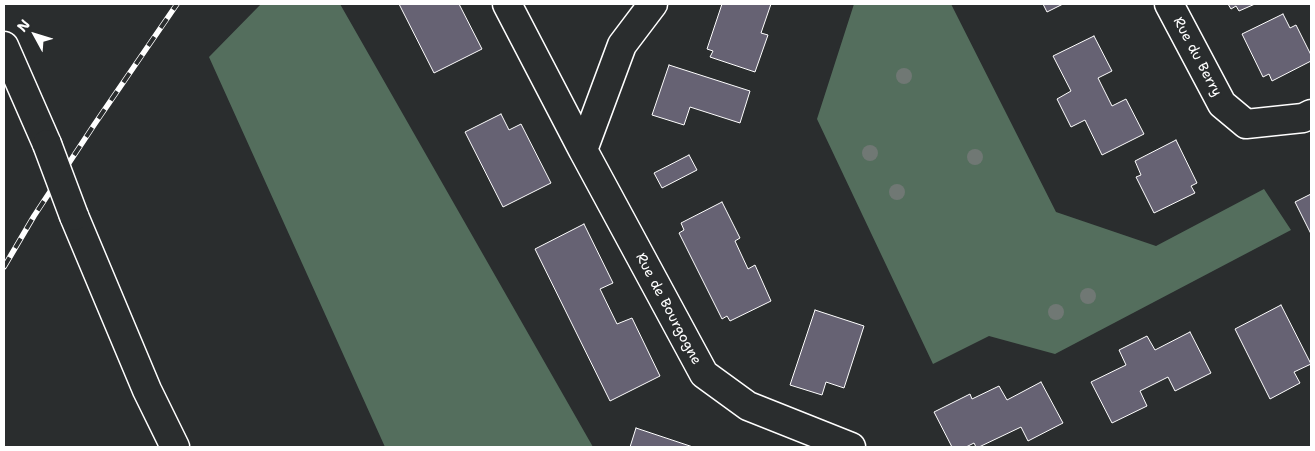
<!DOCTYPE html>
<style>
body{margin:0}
#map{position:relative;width:1315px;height:451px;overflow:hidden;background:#2a2d2e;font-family:"Shantell Sans",sans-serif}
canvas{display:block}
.frame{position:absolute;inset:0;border:5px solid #fff;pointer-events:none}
.north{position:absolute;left:10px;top:10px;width:50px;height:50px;-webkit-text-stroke:4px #2a2d2e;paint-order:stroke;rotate:309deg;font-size:14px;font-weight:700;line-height:20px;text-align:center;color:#fff}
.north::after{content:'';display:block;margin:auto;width:18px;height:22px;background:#fff;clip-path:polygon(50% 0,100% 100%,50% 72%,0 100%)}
</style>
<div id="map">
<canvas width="1315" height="451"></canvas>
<div class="frame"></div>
<div class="north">N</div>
</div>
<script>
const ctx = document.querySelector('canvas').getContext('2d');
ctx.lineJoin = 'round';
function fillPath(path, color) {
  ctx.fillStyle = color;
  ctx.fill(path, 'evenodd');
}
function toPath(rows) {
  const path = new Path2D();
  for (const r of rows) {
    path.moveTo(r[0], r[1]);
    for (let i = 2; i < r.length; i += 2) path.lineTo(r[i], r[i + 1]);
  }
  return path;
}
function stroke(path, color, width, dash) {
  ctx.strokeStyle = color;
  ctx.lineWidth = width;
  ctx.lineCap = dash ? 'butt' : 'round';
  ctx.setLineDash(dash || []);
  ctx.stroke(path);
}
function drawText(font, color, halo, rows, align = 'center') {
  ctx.font = font + ' "Shantell Sans",sans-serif';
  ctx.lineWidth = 4.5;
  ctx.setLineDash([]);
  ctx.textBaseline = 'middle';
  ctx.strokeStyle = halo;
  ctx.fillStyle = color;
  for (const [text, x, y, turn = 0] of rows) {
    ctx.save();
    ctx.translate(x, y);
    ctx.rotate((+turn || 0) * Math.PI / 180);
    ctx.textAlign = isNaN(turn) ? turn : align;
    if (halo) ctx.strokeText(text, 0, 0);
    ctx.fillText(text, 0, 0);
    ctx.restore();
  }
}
const green = toPath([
 [261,4,340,4,593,447,385,447,209,57],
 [854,4,951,4,1056,212,1156,246,1264,189,1291,230,1055,354,989,336,933,364,817,119]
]);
const building = toPath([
 [399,4,459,4,482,49,434,73,399,4],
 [722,4,771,4,761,33,768,35,755,72,710,57,713,51,707,49,722,4],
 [1043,4,1063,4,1047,12,1043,4],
 [1228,4,1255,4,1239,11,1236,6,1231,9,1228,4],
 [1283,14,1290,28,1296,25,1311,55,1311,61,1272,81,1269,74,1263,77,1242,34,1283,14],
 [1094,36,1112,71,1098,78,1112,106,1126,99,1144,134,1102,155,1085,120,1071,127,1057,99,1071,91,1053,56,1094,36],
 [669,65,750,91,740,123,690,107,684,125,652,115,669,65],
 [501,114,509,130,521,124,551,183,503,207,465,132,501,114],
 [1176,140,1197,183,1191,186,1195,193,1154,213,1136,177,1141,175,1135,161,1176,140],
 [689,155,697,170,662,188,654,173,689,155],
 [1311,194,1311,234,1295,202,1311,194],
 [722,202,740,238,735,241,748,269,755,265,771,301,730,321,727,316,722,319,679,233,684,230,681,223,722,202],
 [584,224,613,283,600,289,617,324,632,318,660,376,610,401,535,249,584,224],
 [1281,305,1311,364,1294,372,1300,383,1270,399,1235,329,1281,305],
 [815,310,864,326,844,388,826,382,822,395,790,385,815,310],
 [1190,332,1211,373,1175,391,1168,377,1140,391,1147,406,1112,423,1091,382,1126,365,1119,350,1147,336,1155,350,1190,332],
 [1041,382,1063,423,1028,441,1021,427,979,447,976,447,974,443,966,447,952,447,934,412,970,394,972,399,999,386,1007,400,1041,382],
 [636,428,693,447,630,447,636,428]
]);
const street = toPath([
 [507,4,583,150],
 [653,4,622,45,583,150,704,374,748,406,851,447],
 [1169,4,1222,104,1246,124,1303,118,1311,114]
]);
const primary = toPath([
 [4,46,47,144],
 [74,216,147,390,175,447]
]);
const rail = toPath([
 [4,267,34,216,94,125,177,4]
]);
const primaryBridge = toPath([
 [47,144,74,216]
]);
const trees = [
 [904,76],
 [870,153],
 [975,157],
 [897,192],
 [1088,296],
 [1056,312]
];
const streetNames = [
 ["Rue du Berry",1197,57,62],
 ["Rue de Bourgogne",668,309,62]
];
fillPath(green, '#546e5d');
fillPath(building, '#666273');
stroke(building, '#fff', 1);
stroke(street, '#fff', 31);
stroke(primary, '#fff', 31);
stroke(street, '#2a2d2e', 28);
stroke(primary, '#2a2d2e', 28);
stroke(rail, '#fff', 5.5);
stroke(rail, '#2a2d2e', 4, [11]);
stroke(primaryBridge, '#fff', 31, []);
stroke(primaryBridge, '#2a2d2e', 28);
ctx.fillStyle = '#707874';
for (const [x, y] of trees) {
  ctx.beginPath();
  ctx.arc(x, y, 8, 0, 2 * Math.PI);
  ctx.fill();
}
drawText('14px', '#fff', '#2a2d2e', streetNames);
</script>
